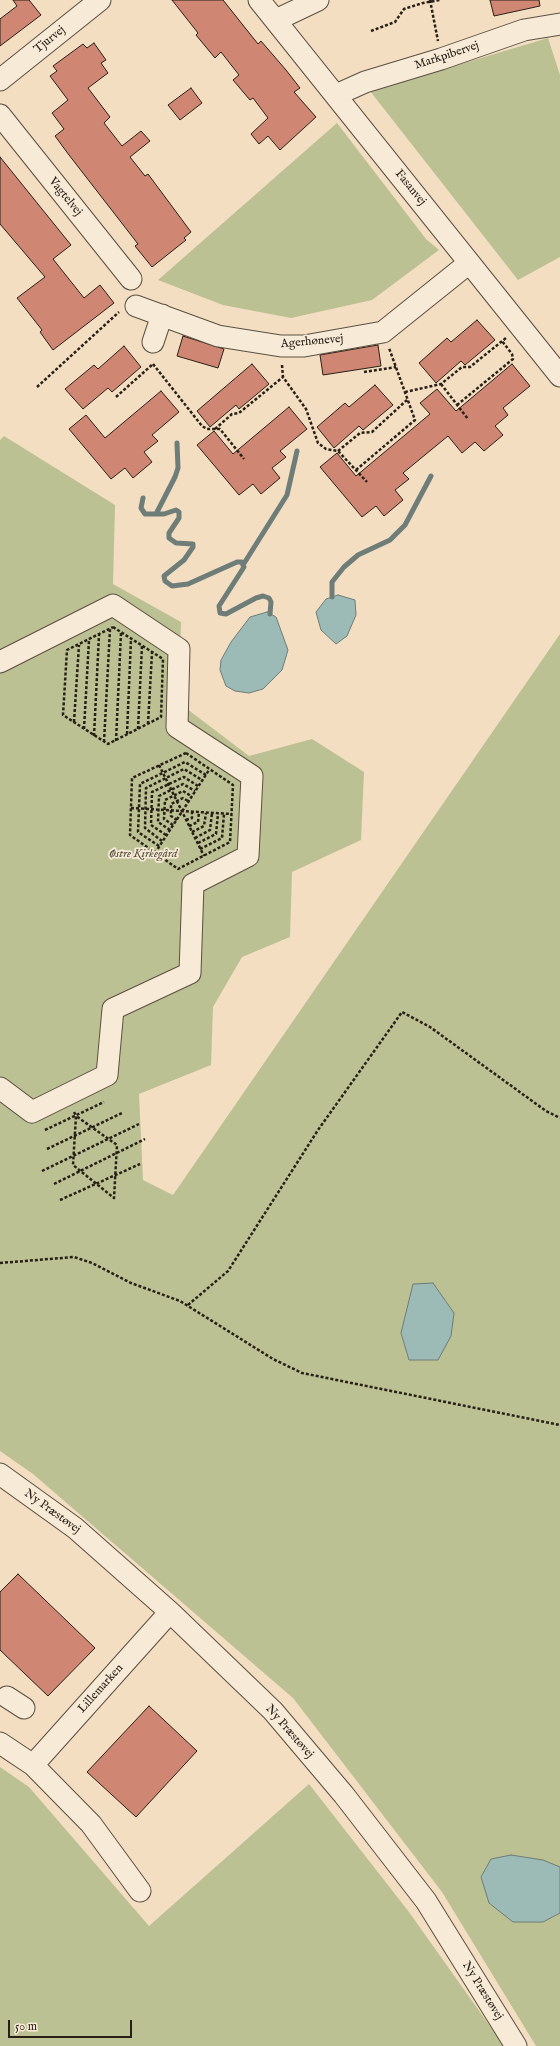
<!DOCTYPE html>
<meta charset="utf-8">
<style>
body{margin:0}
#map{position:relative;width:560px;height:2046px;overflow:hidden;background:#f3dec2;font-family:"IM FELL English",serif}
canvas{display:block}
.scale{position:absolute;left:8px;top:2020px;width:124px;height:18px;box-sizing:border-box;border:2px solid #282016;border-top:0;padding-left:5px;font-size:12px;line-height:14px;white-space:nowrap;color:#282016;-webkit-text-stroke:3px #f7ead7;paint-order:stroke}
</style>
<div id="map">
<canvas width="560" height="2046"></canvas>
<div class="scale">50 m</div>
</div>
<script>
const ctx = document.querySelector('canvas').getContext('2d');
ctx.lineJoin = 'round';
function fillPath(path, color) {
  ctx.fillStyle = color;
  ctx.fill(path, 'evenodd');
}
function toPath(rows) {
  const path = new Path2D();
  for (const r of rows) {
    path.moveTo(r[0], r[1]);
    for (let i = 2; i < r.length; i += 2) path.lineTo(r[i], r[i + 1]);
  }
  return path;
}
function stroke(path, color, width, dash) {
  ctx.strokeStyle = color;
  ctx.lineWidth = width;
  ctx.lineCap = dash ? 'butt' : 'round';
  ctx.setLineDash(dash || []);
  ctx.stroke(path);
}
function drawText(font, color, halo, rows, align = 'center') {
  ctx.font = font + ' "IM FELL English",serif';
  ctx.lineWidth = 3.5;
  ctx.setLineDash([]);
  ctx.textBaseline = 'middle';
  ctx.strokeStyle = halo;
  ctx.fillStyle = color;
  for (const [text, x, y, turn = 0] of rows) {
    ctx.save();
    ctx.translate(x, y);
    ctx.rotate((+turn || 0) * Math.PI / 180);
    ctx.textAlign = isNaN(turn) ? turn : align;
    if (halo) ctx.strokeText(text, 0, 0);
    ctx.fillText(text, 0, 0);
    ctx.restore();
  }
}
const green = toPath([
 [548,38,560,75,560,257,518,280,370,91],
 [337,123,426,239,439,250,372,300,291,318,223,305,158,280],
 [4,436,115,505,113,584,181,622,178,702,249,756,312,739,364,772,361,840,292,872,290,937,242,957,213,1007,211,1065,139,1094,143,1180,173,1195,560,634,560,2046,536,2046,442,1892,293,1698,33,1474,0,1451,0,440],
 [401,1333,437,1360,409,1360],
 [0,1767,29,1787,149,1926,309,1784,409,1912,504,2046,0,2046]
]);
const water = toPath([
 [338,595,355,600,356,615,347,636,336,644,321,630,316,612,326,599,338,595],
 [267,612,276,617,288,650,282,670,263,689,249,693,235,691,226,686,220,670,221,660,231,642,250,617,267,612],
 [433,1283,454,1313,451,1336,438,1360,409,1360,401,1333,413,1284,433,1283],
 [511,1855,543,1860,560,1867,560,1913,543,1922,513,1922,489,1903,481,1877,491,1859,511,1855]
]);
const stream = toPath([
 [143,498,141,508,145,514,164,514,176,510,179,512,179,518,169,533,169,538,176,543,193,544,193,547,184,560,164,576,165,581,172,586,188,584,237,562,242,562,244,567,219,606,220,613,226,614,256,598,263,596,269,598,271,602,270,614],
 [156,514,175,477,178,468,177,443],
 [243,565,287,495,297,451],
 [332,597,332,582,344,567,358,555,390,540,405,525,431,476]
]);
const building = toPath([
 [13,0,29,0,41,15,0,46,0,19,17,6,13,0],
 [172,0,223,0,258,44,261,41,286,70,300,88,294,92,316,117,280,150,268,136,259,144,251,134,268,118,253,98,250,100,233,80,239,75,221,52,215,58,196,35,198,33,172,0],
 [490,0,539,0,540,6,494,16,490,0],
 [94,43,106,60,101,63,108,73,88,88,110,117,104,123,122,146,141,131,150,141,130,157,145,176,148,174,191,232,184,238,186,240,152,267,135,246,138,244,69,155,55,136,64,129,52,113,68,100,50,76,57,71,53,66,83,44,87,48,94,43],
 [191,88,202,103,180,120,168,105,191,88],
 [0,157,71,245,53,259,84,298,100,285,114,303,53,350,40,332,42,330,17,298,45,277,0,224,0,157],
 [477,320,495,340,465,365,461,361,436,383,419,363,447,338,451,342,477,320],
 [183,336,224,349,218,368,177,356,183,336],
 [378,345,381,366,323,375,320,355,378,345],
 [124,346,141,367,112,392,108,388,83,409,65,389,94,365,98,369,124,346],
 [252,364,269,384,239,409,236,405,210,427,197,411,252,364],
 [512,364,530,386,503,408,508,415,495,426,503,435,484,451,475,442,462,453,448,436,403,473,409,479,395,490,403,500,384,516,376,506,362,517,320,467,337,453,356,476,430,414,420,403,437,389,456,411,512,364],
 [375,385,393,405,363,430,359,426,334,448,317,427,345,403,349,407,375,385],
 [161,391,179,412,152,435,158,441,144,452,152,462,133,478,125,468,111,479,69,429,86,415,105,438,161,391],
 [289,407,307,429,280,451,286,457,272,468,280,478,261,494,253,484,239,495,197,445,214,431,233,454,289,407],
 [18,1574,95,1648,48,1696,0,1650,0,1592,18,1574],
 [149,1706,197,1751,136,1817,87,1772,149,1706]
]);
const path = toPath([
 [430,0,438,41],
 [371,31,395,22,404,9,423,3,440,0],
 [153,364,202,426,207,429,220,429,244,459],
 [282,365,283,377,306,409,318,443,326,449,338,451,367,482],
 [364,372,396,367],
 [441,384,468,419],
 [37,387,119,312],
 [405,392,441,384,462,367,470,367,506,338],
 [116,397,153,364],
 [457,405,513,359,512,354,502,341],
 [215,429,232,414,239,413,283,377],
 [338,451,360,433,372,432,408,399],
 [356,470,415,420,389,348],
 [113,627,163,659,161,717,108,744,63,715,67,650,113,627],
 [74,722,79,645],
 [148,724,152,653],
 [84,729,89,640],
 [138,729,142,646],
 [127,734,131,639],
 [94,736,99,635],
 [116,741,121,633],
 [104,742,110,629],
 [186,753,233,785,230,842,178,869,130,835,132,778,186,753],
 [159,765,204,856],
 [131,808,232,814],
 [177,820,171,816,171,804,183,798,188,801],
 [186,820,192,818,192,812],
 [173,825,164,819,165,800,183,791,191,796],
 [189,826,198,822,199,812],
 [170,830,158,822,159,796,183,784,195,791],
 [192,832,204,826,206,813],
 [166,835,151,825,152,792,184,777,198,786],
 [195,838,210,830,212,813],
 [162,841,145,828,146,788,184,769,202,780],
 [198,843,216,834,218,814],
 [159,846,138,832,140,784,185,762,206,775],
 [200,849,222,838,224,814],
 [155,853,209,770],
 [74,1112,76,1116,73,1165,114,1198,117,1145,76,1116],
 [45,1130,104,1102],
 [47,1149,122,1113],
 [42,1171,139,1124],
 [54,1184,145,1139],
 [60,1200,140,1164],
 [0,1263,74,1257,92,1263,131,1283,180,1301,273,1359,302,1373,560,1425],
 [188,1305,228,1271,318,1130,402,1012,430,1027,546,1111,560,1118]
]);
const minor = toPath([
 [259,0,560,376],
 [276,20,318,0],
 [0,80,100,0],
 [336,95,365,82,441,59,524,30,560,24],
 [0,115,131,279],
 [136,306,218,336,281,346,304,346,383,332,469,263],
 [153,342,162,315],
 [0,662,113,605,179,649,177,727,252,776,248,856,193,884,190,973,113,1009,107,1075,32,1112,0,1088],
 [0,1474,75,1528,170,1612,273,1711,344,1795,426,1901,516,2046],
 [7,1697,24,1708],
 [0,1743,33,1765,170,1612],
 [33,1765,91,1824,140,1891]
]);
const streetNames = [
 ["Tjurvej",50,40,-39],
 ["Markpibervej",447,56,-18],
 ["Fasanvej",410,188,51],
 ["Vagtelvej",65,197,51],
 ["Agerhønevej",312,342,-5],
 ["Ny Præstøvej",52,1512,36],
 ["Lillemarken",101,1689,-48],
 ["Ny Præstøvej",289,1732,49],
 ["Ny Præstøvej",482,1991,58]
];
const parkNames = [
 ["Østre Kirkegård",143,855]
];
fillPath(green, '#bbc193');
fillPath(water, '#9cbbb7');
stroke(water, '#6e7d77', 1);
stroke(stream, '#6e7d77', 5);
fillPath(building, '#cf8672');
stroke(building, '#282016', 1);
stroke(minor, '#5b5041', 23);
stroke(path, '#282016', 2.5, [3, 2]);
stroke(minor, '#f7ead7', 21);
drawText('12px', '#282016', '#f7ead7', streetNames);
drawText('italic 12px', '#54503c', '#f7ead7', parkNames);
</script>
